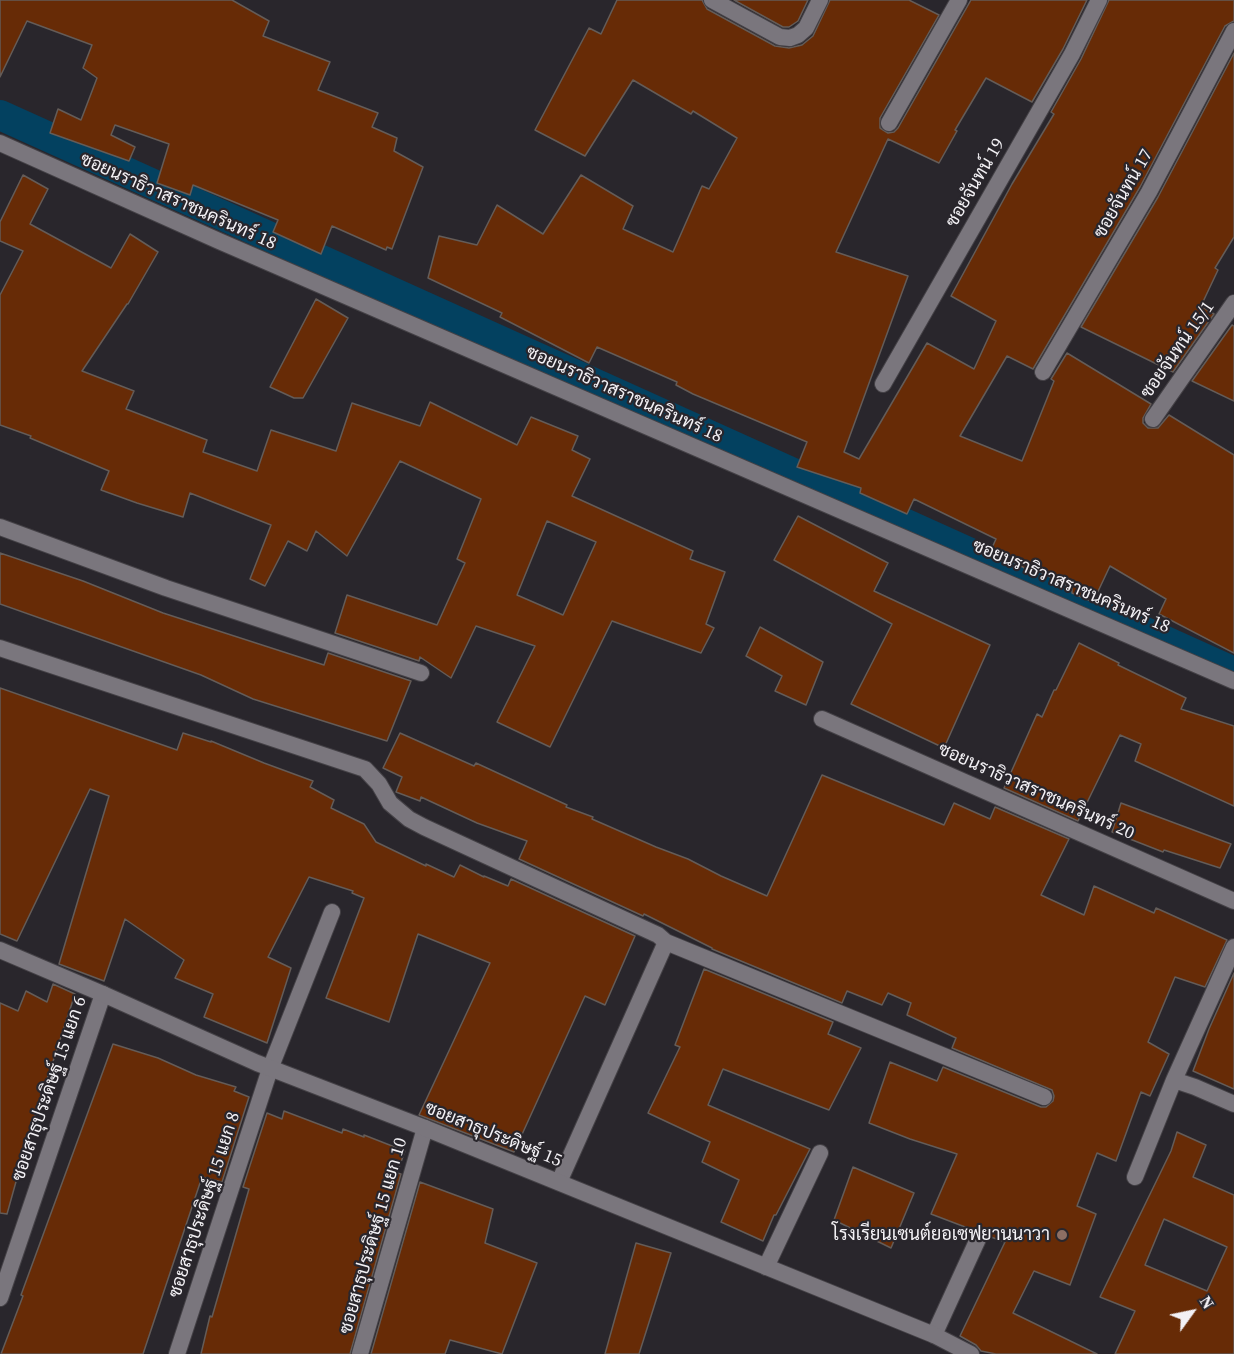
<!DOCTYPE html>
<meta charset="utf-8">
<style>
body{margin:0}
#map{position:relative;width:1234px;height:1354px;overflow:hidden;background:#29262c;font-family:"Source Serif 4",serif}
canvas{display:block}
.north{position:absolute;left:1162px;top:1282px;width:60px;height:60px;-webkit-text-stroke:4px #29262c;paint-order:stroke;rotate:57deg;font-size:16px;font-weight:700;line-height:24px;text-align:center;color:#f3f1f5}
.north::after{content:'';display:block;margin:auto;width:21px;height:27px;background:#f3f1f5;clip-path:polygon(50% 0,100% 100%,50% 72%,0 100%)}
</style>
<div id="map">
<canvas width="1234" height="1354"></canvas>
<div class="north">N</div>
</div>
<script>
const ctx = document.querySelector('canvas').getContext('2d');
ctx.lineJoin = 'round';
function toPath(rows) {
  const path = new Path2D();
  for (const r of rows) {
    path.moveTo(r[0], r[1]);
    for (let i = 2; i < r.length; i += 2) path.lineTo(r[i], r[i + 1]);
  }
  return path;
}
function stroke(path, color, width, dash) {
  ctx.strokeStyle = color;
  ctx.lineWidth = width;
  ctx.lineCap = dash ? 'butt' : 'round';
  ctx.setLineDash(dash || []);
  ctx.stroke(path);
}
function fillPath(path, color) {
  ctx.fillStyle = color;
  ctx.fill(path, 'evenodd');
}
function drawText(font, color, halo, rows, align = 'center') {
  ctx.font = font + ' "Source Serif 4",Sarabun,serif';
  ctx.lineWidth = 4.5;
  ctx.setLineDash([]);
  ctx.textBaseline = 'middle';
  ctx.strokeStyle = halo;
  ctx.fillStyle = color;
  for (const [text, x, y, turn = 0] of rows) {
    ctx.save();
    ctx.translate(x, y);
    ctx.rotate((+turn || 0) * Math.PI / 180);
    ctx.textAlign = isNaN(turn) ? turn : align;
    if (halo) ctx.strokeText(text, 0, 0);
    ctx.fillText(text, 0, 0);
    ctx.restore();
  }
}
const canal = toPath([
 [0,115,1234,672]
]);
const building = toPath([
 [0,0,232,0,269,21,263,36,330,62,318,90,378,113,372,127,397,138,394,151,423,167,392,249,387,247,386,250,332,226,321,254,273,232,278,220,193,185,190,195,157,183,169,144,115,125,111,135,135,147,129,161,50,133,58,109,81,120,97,78,83,68,92,45,27,21,0,77,0,0],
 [617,0,702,0,707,9,775,46,789,48,802,45,813,36,830,0,909,0,939,15,880,118,880,128,888,133,894,132,898,128,971,0,1087,0,1063,49,1032,102,986,78,955,130,957,131,939,163,888,139,836,252,908,276,844,452,859,459,927,343,974,369,996,321,951,296,1012,184,1054,114,1051,112,1081,59,1109,0,1234,0,1234,21,1225,26,1140,187,1033,369,1007,356,960,436,1022,461,1054,381,1051,379,1067,353,1151,404,1143,418,1143,423,1148,428,1158,428,1169,415,1234,455,1234,653,1159,614,1166,599,1110,566,1093,602,1072,593,1072,588,1030,567,1028,570,991,550,996,539,914,499,907,514,860,493,861,488,797,467,807,442,693,394,676,385,677,382,597,347,589,363,500,317,502,313,428,278,439,236,477,245,497,205,543,234,581,175,633,206,623,229,673,252,702,186,709,189,737,138,693,111,691,114,633,80,585,156,535,130,589,28,601,34,617,0],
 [734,0,808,0,798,21,789,27,783,27,734,0],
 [1234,53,1234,237,1215,268,1218,270,1201,306,1214,314,1173,372,1081,327,1158,197,1234,53],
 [23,175,48,189,30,224,111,268,130,234,158,252,128,304,127,304,82,371,134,391,126,409,207,440,203,452,257,471,271,430,336,451,352,403,420,426,430,402,517,445,531,417,578,436,572,450,590,459,572,496,693,551,690,559,725,572,706,624,714,628,701,653,612,621,550,747,497,722,535,646,476,626,451,678,420,657,419,661,335,633,347,595,437,625,465,563,457,559,481,499,400,461,347,556,316,531,307,551,288,541,265,586,250,579,271,525,190,493,183,517,137,503,101,490,109,471,30,438,31,436,0,425,0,295,23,251,0,241,0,222,23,175],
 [547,521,596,542,563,615,517,595,547,521],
 [316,299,348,318,303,398,294,398,270,387,316,299],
 [1232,325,1234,326,1234,401,1192,381,1232,325],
 [798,516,888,563,874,591,990,645,944,748,851,704,892,624,774,560,798,516],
 [0,553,83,581,163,613,324,665,328,653,411,681,387,741,253,699,201,675,0,604,0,553],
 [760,627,823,662,806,705,775,691,782,676,746,656,760,627],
 [1079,643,1119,663,1118,665,1186,698,1181,709,1234,726,1234,806,1135,761,1141,744,1120,735,1078,821,1004,788,1037,714,1042,717,1054,690,1056,690,1079,643],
 [0,688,177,750,183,733,211,742,211,741,264,763,313,781,310,787,334,800,331,808,364,824,376,842,426,866,426,864,454,877,460,865,484,877,484,876,508,886,511,879,635,936,605,1005,585,996,514,1152,419,1115,490,963,418,934,389,1022,326,998,364,898,352,893,353,891,309,877,268,957,291,968,267,1043,204,1017,213,994,175,978,184,960,125,919,104,981,59,964,109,796,90,789,17,941,0,934,0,688],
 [400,733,474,766,476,763,567,805,566,807,593,817,592,819,656,847,688,859,721,876,767,896,822,775,944,825,954,803,990,819,995,807,1069,839,1041,895,1084,915,1094,886,1154,913,1156,908,1227,940,1205,987,1175,977,1148,1042,1169,1054,1150,1096,1141,1092,1116,1161,1097,1153,1077,1206,1096,1214,1070,1285,1034,1271,1013,1313,1097,1354,996,1354,981,1351,976,1345,960,1336,1005,1242,988,1236,982,1229,973,1230,931,1214,957,1154,910,1139,869,1123,890,1062,937,1081,943,1067,1041,1107,1046,1107,1053,1101,1054,1096,1052,1090,952,1048,956,1038,907,1015,911,1003,888,993,882,1005,847,991,842,1003,712,949,712,948,644,914,643,916,519,859,527,841,477,823,421,797,420,801,396,792,402,777,383,768,400,733],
 [1121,803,1231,844,1220,868,1164,850,1163,852,1112,832,1121,803],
 [704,969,833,1022,828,1034,861,1048,829,1110,723,1069,708,1105,810,1149,776,1215,774,1215,763,1241,721,1222,739,1180,702,1162,710,1142,648,1113,680,1047,675,1045,704,969],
 [1234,973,1234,1089,1193,1071,1209,1029,1234,973],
 [53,984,75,994,29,1135,7,1214,0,1213,0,1003,18,1011,26,991,47,1002,53,984],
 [113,1044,158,1058,196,1075,236,1087,234,1091,249,1097,222,1182,202,1177,143,1354,1,1354,23,1296,21,1295,113,1044],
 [284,1111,342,1133,343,1129,364,1137,364,1135,405,1151,397,1173,401,1174,350,1354,201,1354,210,1316,212,1317,249,1189,243,1187,267,1113,282,1119,284,1111],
 [1177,1132,1206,1145,1193,1177,1234,1195,1234,1354,1115,1354,1135,1311,1100,1297,1171,1151,1177,1132],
 [1164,1219,1227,1247,1207,1291,1145,1265,1164,1219],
 [853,1167,914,1193,891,1248,834,1220,853,1167],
 [420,1182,493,1209,485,1243,537,1263,502,1354,450,1340,445,1354,371,1354,420,1182],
 [636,1243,671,1253,639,1354,605,1354,636,1243]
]);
const minor = toPath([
 [712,0,780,37,790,38,798,35,806,28,820,0],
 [889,123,959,0],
 [0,143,219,241,1234,681],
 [1043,372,1149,192,1234,31],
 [883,384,1072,54,1099,0],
 [1153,419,1234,303],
 [0,527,166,588,421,673],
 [0,648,365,769,379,784,390,803,409,819,424,827,658,935,666,942,1044,1097],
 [822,719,1234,901],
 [1174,1080,1195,1087,1234,1104],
 [1135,1177,1174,1080,1234,947],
 [559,1182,666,942],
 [766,1267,820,1153],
 [0,1298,103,994],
 [934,1335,978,1239],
 [177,1354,270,1069,332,912],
 [360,1354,425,1128]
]);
const tertiary = toPath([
 [0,950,103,994,257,1063,425,1128,934,1335,971,1354]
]);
const markers = [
 [1062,1235,6,"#8d6e63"]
];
const streetNames = [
 ["ซอยจันทน์ 19",976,183,-60],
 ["ซอยจันทน์ 17",1124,194,-60],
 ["ซอยนราธิวาสราชนครินทร์ 18",178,202,24],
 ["ซอยจันทน์ 15/1",1178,350,-55],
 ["ซอยนราธิวาสราชนครินทร์ 18",624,395,24],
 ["ซอยนราธิวาสราชนครินทร์ 18",1071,587,23],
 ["ซอยนราธิวาสราชนครินทร์ 20",1036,792,24],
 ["ซอยสาธุประดิษฐ์ 15 แยก 6",50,1089,-71],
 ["ซอยสาธุประดิษฐ์ 15",493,1135,22],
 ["ซอยสาธุประดิษฐ์ 15 แยก 8",205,1205,-72],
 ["ซอยสาธุประดิษฐ์ 15 แยก 10",374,1236,-74]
];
const poiNames = [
 ["โรงเรียนเซนต์ยอเซฟยานนาวา",1050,1235]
];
stroke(canal, '#034160', 30);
fillPath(building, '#672b06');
stroke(building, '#645c58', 1.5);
stroke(minor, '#444146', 18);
stroke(tertiary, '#444146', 18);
stroke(minor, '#7a767d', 16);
stroke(tertiary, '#7a767d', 16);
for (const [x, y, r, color] of markers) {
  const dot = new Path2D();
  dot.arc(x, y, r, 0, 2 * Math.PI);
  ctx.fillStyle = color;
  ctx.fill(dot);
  stroke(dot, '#29262c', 2);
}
drawText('18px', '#f3f1f5', '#29262c', streetNames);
drawText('18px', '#f3f1f5', '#29262c', poiNames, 'right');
</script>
